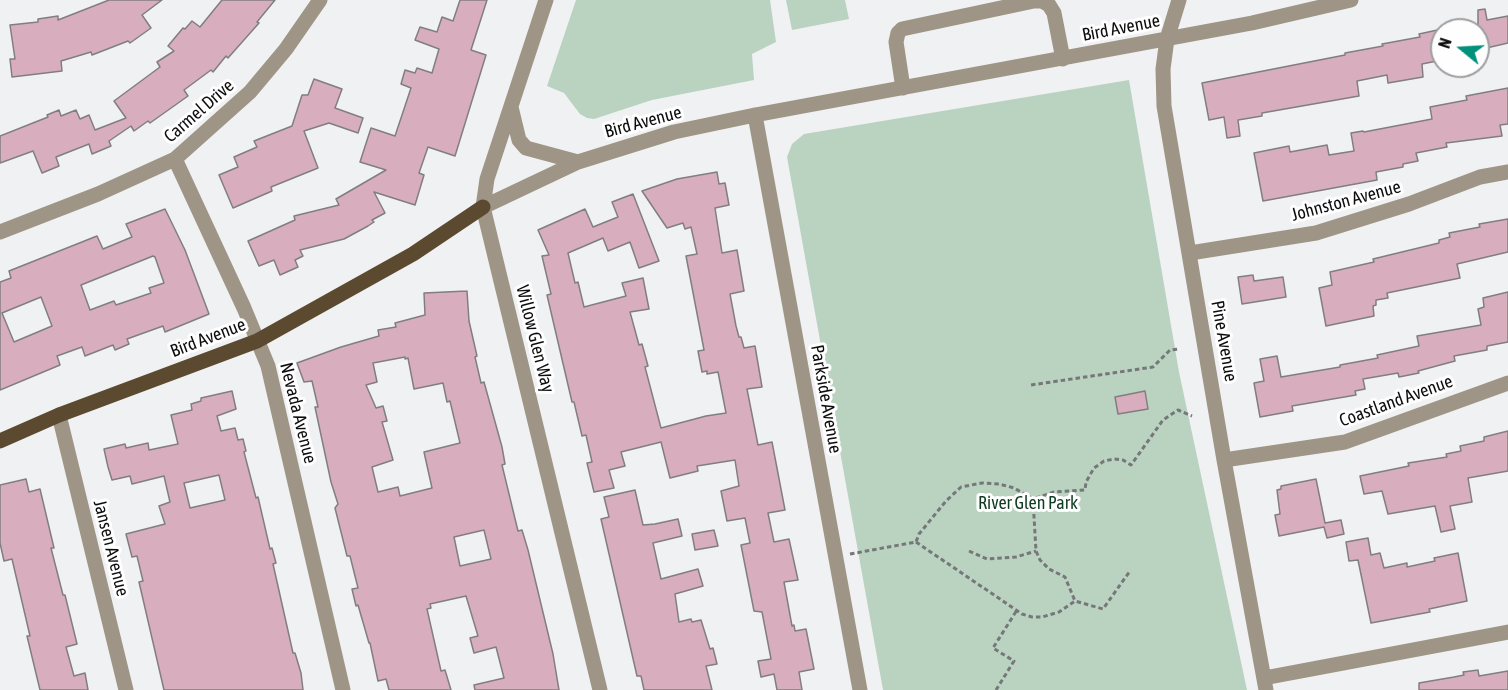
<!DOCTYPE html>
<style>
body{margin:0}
#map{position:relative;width:1508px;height:690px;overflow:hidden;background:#f0f1f3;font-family:"Asap Condensed",sans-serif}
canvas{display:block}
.north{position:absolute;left:1430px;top:18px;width:60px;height:60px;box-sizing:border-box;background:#fefeff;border:2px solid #9e9e9f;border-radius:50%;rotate:288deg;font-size:16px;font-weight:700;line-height:24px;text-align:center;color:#0d0d0e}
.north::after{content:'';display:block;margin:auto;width:21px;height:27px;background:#00907b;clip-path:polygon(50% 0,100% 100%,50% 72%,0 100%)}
</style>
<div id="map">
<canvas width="1508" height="690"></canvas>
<div class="north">N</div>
</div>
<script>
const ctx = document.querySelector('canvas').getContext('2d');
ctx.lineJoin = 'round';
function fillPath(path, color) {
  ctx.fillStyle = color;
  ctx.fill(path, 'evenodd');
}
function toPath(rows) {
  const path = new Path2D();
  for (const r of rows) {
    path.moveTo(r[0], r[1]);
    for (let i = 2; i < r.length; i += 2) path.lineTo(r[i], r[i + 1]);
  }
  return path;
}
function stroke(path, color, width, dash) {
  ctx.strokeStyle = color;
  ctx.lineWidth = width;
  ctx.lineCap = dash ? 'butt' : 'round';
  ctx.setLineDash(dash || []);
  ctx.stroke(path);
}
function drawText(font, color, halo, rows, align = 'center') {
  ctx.font = font + ' "Asap Condensed",sans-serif';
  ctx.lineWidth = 6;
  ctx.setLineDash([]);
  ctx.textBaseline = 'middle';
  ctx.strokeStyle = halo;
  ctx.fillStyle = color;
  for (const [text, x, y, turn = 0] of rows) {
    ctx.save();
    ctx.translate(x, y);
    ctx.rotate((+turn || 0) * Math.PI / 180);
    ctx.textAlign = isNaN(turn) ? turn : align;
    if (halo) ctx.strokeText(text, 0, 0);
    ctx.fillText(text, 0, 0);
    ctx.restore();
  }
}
const green = toPath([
 [576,0,770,0,776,42,752,54,754,80,652,100,594,119,587,118,580,114,564,93,547,86],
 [786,0,845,0,849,19,792,30],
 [1129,80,1179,372,1247,690,883,690,787,157,792,144,804,134]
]);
const building = toPath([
 [109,0,162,0,142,15,151,28,130,43,128,41,92,55,91,52,61,61,62,71,12,77,10,59,15,59,10,25,38,22,38,19,58,16,58,20,109,0],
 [222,0,275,0,257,22,259,23,228,58,226,56,213,72,211,70,184,90,188,96,150,123,148,121,134,131,131,126,109,141,111,146,92,154,89,144,56,157,59,166,42,173,33,151,0,163,0,136,48,117,47,115,59,110,61,116,76,110,80,119,89,115,95,130,126,118,114,101,160,67,157,62,174,51,168,46,183,28,185,29,192,21,200,27,222,0],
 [460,0,487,0,471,50,486,55,455,156,428,147,419,173,424,175,415,205,374,192,385,213,372,220,374,222,368,226,344,239,300,250,303,256,295,260,298,267,280,275,274,260,259,266,248,241,295,220,294,216,339,205,336,199,386,170,360,162,371,128,395,136,411,88,401,84,405,70,415,73,417,68,432,73,439,49,415,40,420,27,437,32,442,17,453,21,460,0],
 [1485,9,1487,20,1508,16,1508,43,1478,50,1478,10,1485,9],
 [1442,29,1442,60,1422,64,1423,77,1388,83,1387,75,1357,81,1359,96,1262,113,1262,116,1238,120,1240,136,1227,138,1224,117,1209,120,1202,83,1345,55,1345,53,1383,46,1382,44,1420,37,1419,34,1442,29],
 [314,79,342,89,335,108,363,118,358,133,329,123,304,131,318,168,271,187,272,191,233,208,219,175,238,167,234,157,257,147,254,141,292,126,302,95,308,95,314,79],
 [1508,88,1508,124,1500,125,1502,136,1446,143,1447,147,1416,153,1418,161,1403,164,1403,167,1376,172,1377,180,1263,201,1254,153,1289,146,1290,152,1327,145,1329,155,1354,151,1351,133,1363,131,1364,132,1432,119,1430,107,1467,100,1466,96,1508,88],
 [717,172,719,184,725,183,729,205,715,208,722,253,737,250,744,291,730,294,736,326,739,337,741,337,744,348,755,346,762,387,747,389,758,445,772,442,785,510,768,513,774,542,789,539,798,580,784,582,792,626,794,625,795,631,806,629,814,669,799,672,802,690,777,690,774,674,761,677,758,661,771,659,762,612,754,611,741,545,750,543,745,518,727,521,721,491,739,486,735,460,697,466,698,471,670,478,661,442,621,452,625,466,609,470,614,488,594,492,587,463,592,462,586,435,582,436,574,402,572,402,547,295,551,294,542,256,549,255,538,230,585,209,593,227,618,217,612,202,633,194,659,261,639,268,630,242,608,251,603,238,568,253,575,283,578,282,584,307,626,296,622,283,643,278,649,309,630,312,639,345,642,344,648,366,645,367,661,428,706,416,726,413,718,372,707,374,707,371,702,372,698,351,704,350,686,256,697,254,691,227,685,229,683,223,667,228,642,191,677,179,717,172],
 [165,209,185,250,209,314,165,332,163,326,127,339,129,344,115,350,113,345,85,356,82,347,57,356,60,365,0,390,0,282,11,278,9,271,97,236,103,249,132,237,126,224,165,209],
 [153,256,155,257,164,283,149,288,151,293,116,305,114,301,90,310,81,285,153,256],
 [41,297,52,326,14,342,2,313,41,297],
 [1508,219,1508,252,1457,264,1460,278,1387,293,1388,298,1376,300,1376,305,1373,306,1374,316,1326,326,1319,288,1332,285,1330,272,1374,262,1373,259,1439,243,1439,240,1450,237,1449,233,1480,227,1479,224,1508,219],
 [1253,275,1254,281,1283,277,1286,297,1242,304,1238,277,1253,275],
 [467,291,469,321,477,356,475,357,481,383,484,382,502,447,505,464,502,465,518,531,522,530,528,550,553,654,559,690,475,690,474,685,504,678,496,647,474,653,470,638,478,636,466,596,430,604,431,608,427,609,441,671,445,670,451,690,389,690,386,679,378,681,370,643,369,643,358,605,356,606,352,589,358,588,350,556,347,556,335,508,338,504,331,482,315,407,318,407,312,381,304,382,297,363,341,347,379,336,378,330,396,327,395,323,425,315,424,293,467,291],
 [405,357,405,359,408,358,414,389,443,383,447,402,450,401,460,443,424,452,432,488,400,496,398,487,378,492,372,467,393,460,382,422,387,421,383,406,376,408,366,385,377,382,373,363,405,357],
 [484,530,491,559,460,566,454,537,484,530],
 [1508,292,1508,342,1487,346,1487,350,1454,356,1455,361,1418,371,1419,373,1399,377,1398,373,1363,379,1365,389,1355,391,1356,395,1292,406,1293,411,1260,417,1254,383,1264,381,1260,359,1277,356,1281,377,1340,367,1340,365,1378,358,1377,355,1419,346,1417,336,1481,325,1478,309,1484,307,1483,298,1508,292],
 [232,391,236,409,217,416,221,431,235,428,238,440,243,439,246,451,244,452,256,498,258,497,270,549,272,548,276,563,273,564,293,653,295,653,301,673,303,690,164,690,139,582,143,581,137,556,132,557,126,534,165,524,159,506,170,502,164,476,132,484,130,476,112,480,108,467,104,449,125,444,126,448,148,443,149,450,178,444,171,415,192,410,191,404,201,401,201,398,232,391],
 [219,475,225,500,190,508,184,483,219,475],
 [1145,391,1148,409,1118,414,1115,397,1145,391],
 [1508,431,1508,471,1468,478,1472,502,1450,506,1455,529,1441,532,1435,506,1388,514,1382,491,1364,494,1360,476,1409,466,1408,463,1447,457,1446,454,1461,451,1460,446,1484,441,1484,437,1508,431],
 [26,479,29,492,40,489,54,548,51,548,63,595,65,595,77,644,66,647,74,676,85,673,88,690,40,690,27,636,30,636,12,559,4,561,0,543,0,485,26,479],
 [1316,479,1325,523,1341,520,1344,534,1327,538,1324,527,1279,536,1275,515,1280,514,1277,490,1281,489,1281,486,1316,479],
 [635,490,643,525,655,524,678,519,682,536,653,543,661,579,698,569,703,586,675,594,679,622,691,619,692,622,701,620,710,649,713,648,717,664,706,666,712,690,644,690,641,676,637,676,601,519,609,517,604,497,635,490],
 [714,530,718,546,695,550,692,534,714,530],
 [1368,538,1371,555,1380,553,1384,568,1407,563,1407,567,1435,561,1434,558,1458,553,1467,601,1429,609,1430,612,1371,623,1358,560,1349,561,1346,542,1368,538],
 [1478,670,1479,676,1508,671,1508,690,1419,690,1419,683,1454,677,1464,675,1463,672,1478,670]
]);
const path = toPath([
 [1031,385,1153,367,1170,350,1179,349],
 [1033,499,1036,551,1040,560,1049,569,1065,577,1075,601],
 [916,542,1022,614,1032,617,1042,617,1059,612,1075,601,1103,609,1130,571],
 [969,551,987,559,1016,557,1036,551],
 [850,554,916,542,919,534,946,501,961,487,982,483,999,484,1014,488,1033,499,1054,492,1085,490,1086,482,1094,468,1104,461,1114,459,1123,460,1131,465,1163,420,1178,410,1192,416],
 [996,690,1014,661,993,648,1017,610]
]);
const minor = toPath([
 [546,0,487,179,483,207,600,690],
 [1179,0,1167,39,1163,69,1164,106,1224,460,1266,690],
 [903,88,896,42,898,33,902,29,1034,1,1042,1,1049,5,1054,13,1063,59],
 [511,107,519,140,526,148,578,162],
 [755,115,860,690],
 [175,159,244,308,268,366,343,690],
 [483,207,578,162,674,132,755,115,1252,23,1351,0],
 [0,232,98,194,175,159,250,92,286,49,320,0],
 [1190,253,1316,233,1409,204,1480,177,1508,172],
 [59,415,126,690],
 [1224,460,1345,442,1508,383],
 [1264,678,1508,632]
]);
const major = toPath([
 [0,441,59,415,257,341,413,254,483,207]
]);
const streetNames = [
 ["Bird Avenue",1121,28,-11],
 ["Carmel Drive",199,111,-41],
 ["Bird Avenue",643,122,-15],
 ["Johnston Avenue",1346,201,-15],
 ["Bird Avenue",208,338,-21],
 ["Willow Glen Way",535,339,76],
 ["Pine Avenue",1224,341,80],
 ["Parkside Avenue",826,399,80],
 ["Coastland Avenue",1396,401,-20],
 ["Nevada Avenue",298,413,76],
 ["Jansen Avenue",111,548,76]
];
const parkNames = [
 ["River Glen Park",1028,503]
];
fillPath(green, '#bad3c1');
fillPath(building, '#d8aebf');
stroke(building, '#817e7f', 1.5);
stroke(path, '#767778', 3, [4.5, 3]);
stroke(minor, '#9e9586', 15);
stroke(major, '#5b4a30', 15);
drawText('18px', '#0d0d0e', '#fefeff', streetNames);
drawText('18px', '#0e3b21', '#fefeff', parkNames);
</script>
